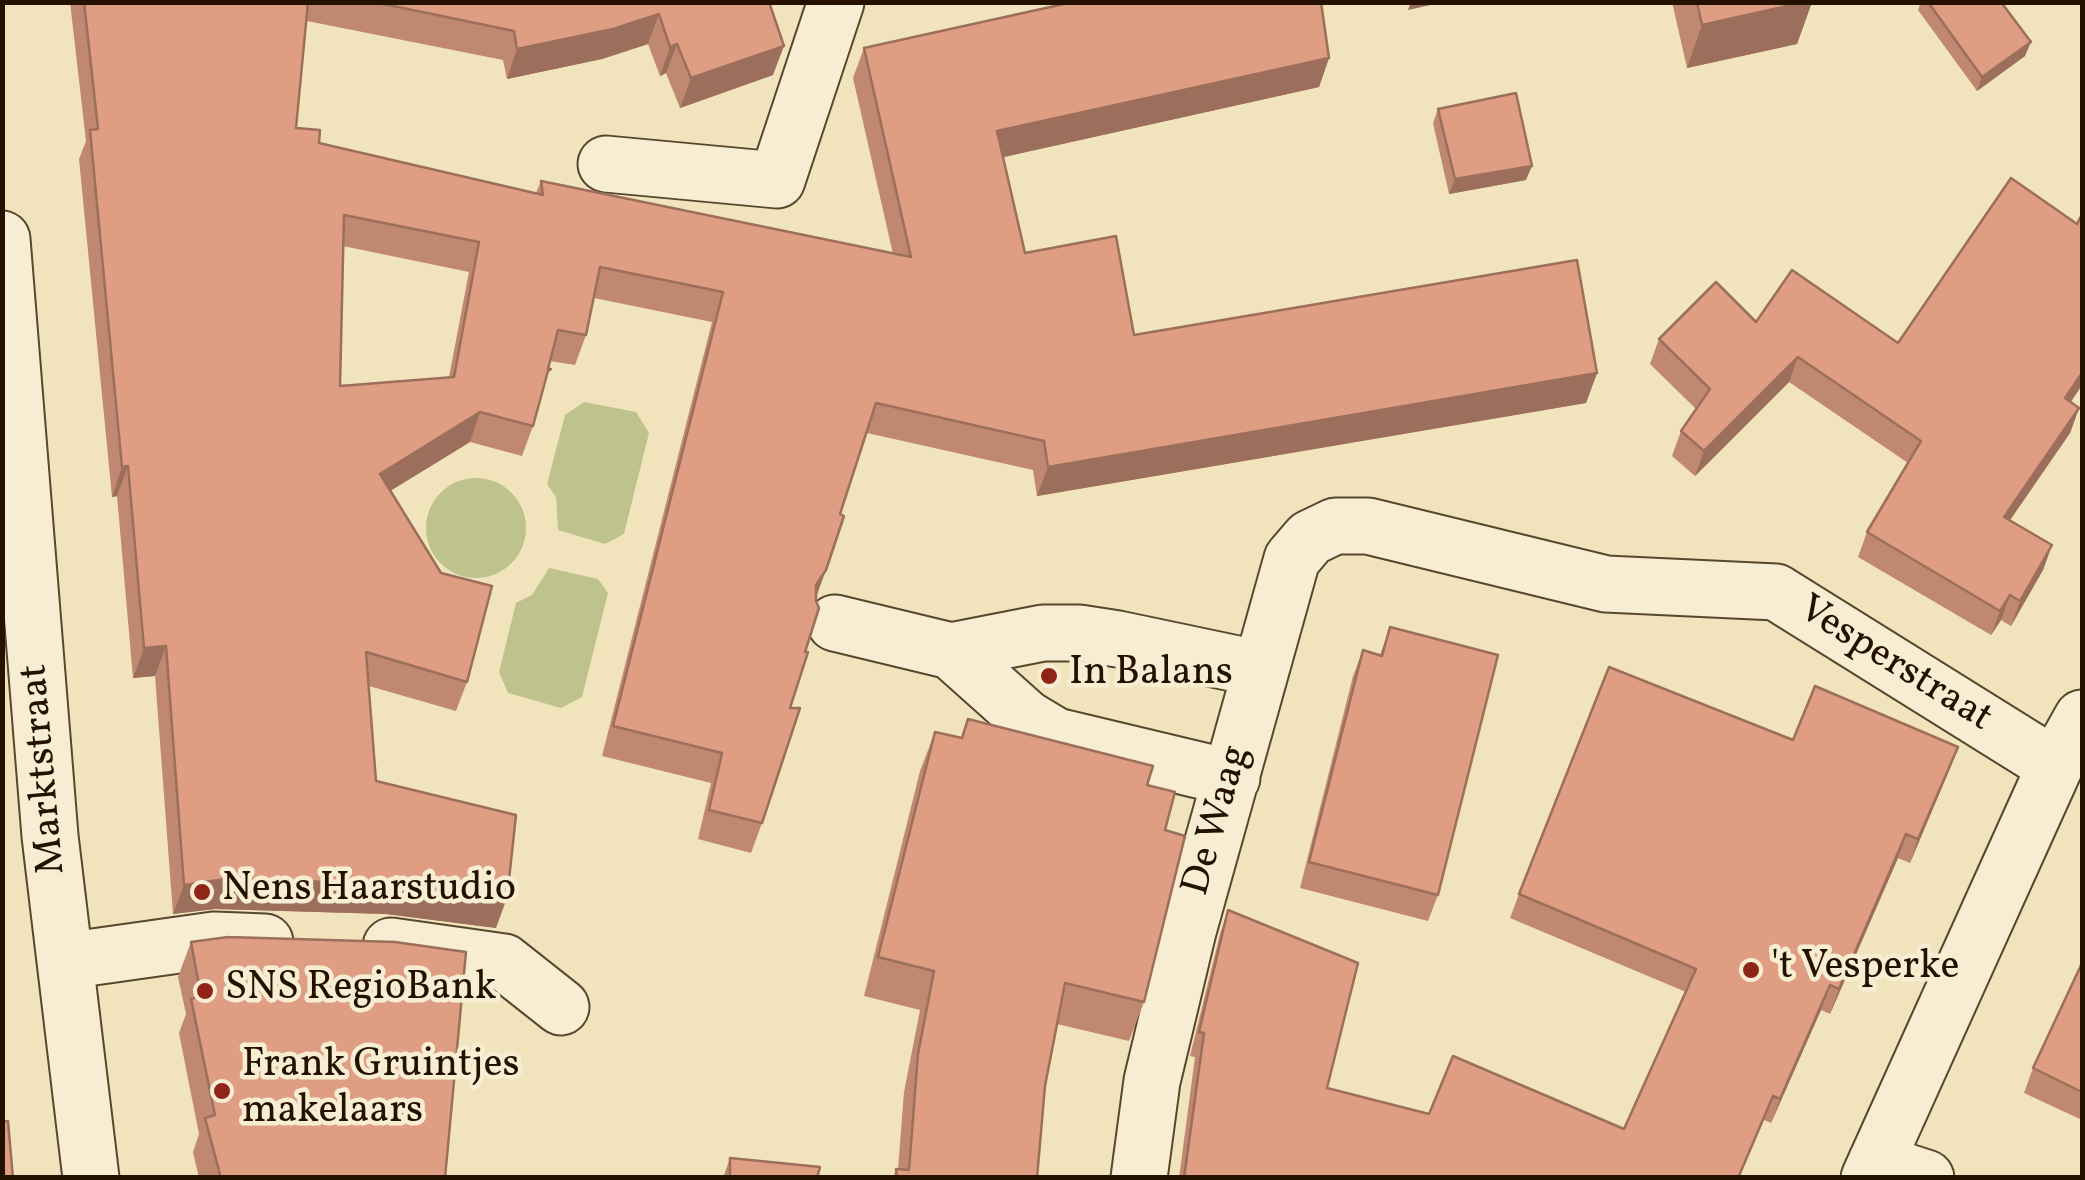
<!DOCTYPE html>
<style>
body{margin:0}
#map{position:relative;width:2085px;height:1180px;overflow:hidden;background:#f1e4bc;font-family:Vollkorn,serif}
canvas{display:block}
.frame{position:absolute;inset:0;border:5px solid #251100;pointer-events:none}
</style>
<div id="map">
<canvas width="2085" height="1180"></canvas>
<div class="frame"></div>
</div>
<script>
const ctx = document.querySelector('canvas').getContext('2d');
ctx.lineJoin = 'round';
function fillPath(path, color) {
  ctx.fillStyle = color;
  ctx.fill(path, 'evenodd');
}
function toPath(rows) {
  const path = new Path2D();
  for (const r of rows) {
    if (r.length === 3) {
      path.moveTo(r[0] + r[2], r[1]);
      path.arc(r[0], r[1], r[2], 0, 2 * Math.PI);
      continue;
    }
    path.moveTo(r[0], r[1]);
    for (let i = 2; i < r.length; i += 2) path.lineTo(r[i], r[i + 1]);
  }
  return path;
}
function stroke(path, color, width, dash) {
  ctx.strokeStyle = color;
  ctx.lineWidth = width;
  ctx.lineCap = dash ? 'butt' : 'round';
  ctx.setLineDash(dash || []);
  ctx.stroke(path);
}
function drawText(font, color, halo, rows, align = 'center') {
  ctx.font = font + ' Vollkorn,serif';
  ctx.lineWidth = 9;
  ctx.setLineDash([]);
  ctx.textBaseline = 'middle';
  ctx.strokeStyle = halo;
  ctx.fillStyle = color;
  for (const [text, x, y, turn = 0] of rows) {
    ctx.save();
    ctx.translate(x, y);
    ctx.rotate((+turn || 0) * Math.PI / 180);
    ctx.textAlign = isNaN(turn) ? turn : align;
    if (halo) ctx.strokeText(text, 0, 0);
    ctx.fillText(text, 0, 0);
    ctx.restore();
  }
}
const green = toPath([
 [584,402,636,412,649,433,624,534,605,544,558,530,556,497,547,484,565,415],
 [476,528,50],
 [549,568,598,579,608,593,582,697,561,708,508,693,499,672,516,603,532,595]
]);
const minor = toPath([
 [606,164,777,180,836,2],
 [2,239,50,836,91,1178],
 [835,623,951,651,1043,633,1079,633,1118,639,1261,669],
 [951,651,1026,718,1056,736,1232,778],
 [391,946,504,962,561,1007],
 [65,961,214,940,265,942],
 [1876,1162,1926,1178],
 [1139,1178,1152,1081,1188,931,1292,559,1310,538,1335,526,1368,526,1606,584,1776,592,2055,766],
 [1869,1178,2055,766,2082,718]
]);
const wall = toPath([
 [70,2,769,2,773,75,680,108,666,73,660,76,648,44,602,59,507,79,503,60,307,21,296,128,319,143,536,193,541,181,893,254,853,78,864,48,1329,58,1319,87,1003,157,1025,253,1134,335,1597,373,1586,403,1037,496,1033,470,867,433,840,514,816,598,805,652,762,823,751,853,698,839,711,783,602,756,712,322,594,298,586,335,575,365,550,361,533,426,522,456,470,442,390,491,467,682,456,711,369,686,376,781,496,928,386,914,215,909,173,914,155,676,133,678,117,496,112,497,79,159,86,141],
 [343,246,469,272,449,377,340,386],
 [1672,2,1812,2,1797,44,1687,68],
 [1921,2,2001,2,2025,56,1977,91,1918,10],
 [1438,109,1526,180,1449,194,1433,123],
 [2082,214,2082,385,2071,402,2079,408,2070,433,2010,520,2052,545,2043,570,2011,626,2001,620,1991,635,1858,557,1867,532,1908,463,1789,382,1695,476,1672,456,1681,431,1696,409,1650,364,1659,339,1756,322,1898,343,2077,224],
 [1390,627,1438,895,1428,921,1300,888,1353,676,1363,650,1380,655],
 [935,732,1147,785,1165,830,1144,1002,1129,1041,1057,1024,1045,1086,1037,1178,893,1178,896,1169,898,1169,904,1092,920,1010,864,996,920,771],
 [1793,740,1958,747,1910,863,1898,858,1830,1014,1821,1010,1771,1123,1764,1120,1739,1178,1179,1178,1195,1057,1190,1056,1220,934,1228,910,1327,1088,1429,1114,1624,1129,1686,992,1510,918,1519,894],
 [191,942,445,1178,199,1178,193,1152,199,1134,179,1033,186,1014,178,977],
 [2082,963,2082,1120,2024,1093,2033,1068],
 [730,1158,817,1178,723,1178]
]);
const shadedWall = toPath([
 [1411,2,1444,2,1408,10],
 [1805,2,1812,2,1797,44,1687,68,1702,25],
 [659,14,648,44,602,59,507,79,517,49],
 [2031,42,2025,56,1977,91,1982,77],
 [677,44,666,73,660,76,670,47],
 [784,46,773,75,680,108,691,78],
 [1329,58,1319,87,986,161,997,131],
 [1532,166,1526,180,1449,194,1455,179],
 [1798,357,1789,382,1695,476,1704,451],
 [1597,373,1586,403,1037,496,1048,467],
 [2082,373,2082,385,2056,423,2065,398],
 [2079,408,2070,433,1995,542,2004,517],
 [480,412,470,442,369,504,380,474],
 [128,466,117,496,112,497,122,467],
 [2052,545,2043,570,2011,626,2020,601],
 [826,570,815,600,816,585],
 [2010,595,2001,620,1991,635,2000,611],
 [166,646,155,676,133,678,144,648],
 [1958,747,1949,771,1910,863,1918,839],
 [1906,834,1898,858,1830,1014,1839,989],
 [225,879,397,884,507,898,496,928,386,914,215,909,173,914,184,885],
 [1830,985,1821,1010,1771,1123,1780,1099]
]);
const building = toPath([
 [84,2,308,2,296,128,320,130,319,143,543,195,541,181,911,257,864,48,1073,2,1321,2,1329,58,997,131,1025,253,1116,236,1134,335,1577,260,1597,373,1048,467,1044,441,876,403,840,514,844,516,826,570,816,585,816,601,819,608,805,652,808,652,790,708,800,708,762,823,709,810,722,753,613,726,723,292,600,267,586,335,558,330,548,369,551,369,548,371,533,426,480,412,380,474,441,573,492,586,467,682,366,652,376,781,516,815,507,898,397,884,225,879,184,885,166,646,144,648,128,466,122,467,90,130,98,129,84,2],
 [344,215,479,242,454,377,340,386,344,215],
 [374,2,769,2,784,46,691,78,677,44,670,47,659,14,613,29,517,49,514,31,374,2],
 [1697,2,1805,2,1702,25,1697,2],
 [1928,2,2001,2,2031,42,1982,77,1928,2],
 [1516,93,1532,166,1455,179,1438,109,1516,93],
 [2011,178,2077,224,2082,214,2082,373,2065,398,2079,408,2004,517,2052,545,2020,601,2010,595,2000,611,1867,532,1921,441,1798,357,1704,451,1681,431,1710,389,1659,339,1716,282,1756,322,1792,270,1898,343,2011,178],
 [1390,627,1498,655,1438,895,1309,862,1363,650,1382,656,1390,627],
 [1609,667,1793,740,1815,686,1958,747,1918,839,1906,834,1839,989,1830,985,1780,1099,1773,1096,1738,1178,1184,1178,1204,1033,1199,1032,1228,910,1358,963,1327,1088,1429,1114,1453,1056,1624,1129,1696,969,1519,894,1609,667],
 [968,719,1153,766,1147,785,1175,792,1165,830,1185,836,1144,1002,1065,983,1045,1086,1037,1178,897,1178,896,1169,909,1170,918,1054,934,971,878,957,935,732,962,738,968,719],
 [228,937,395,942,466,952,445,1178,221,1178,205,1118,215,1115,191,999,201,996,191,942,228,937],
 [2082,963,2082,1092,2033,1068,2082,963],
 [8,1121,13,1178,2,1178,2,1122,8,1121],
 [730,1158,820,1167,817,1178,730,1178,730,1158]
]);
const markers = [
 [1049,676,10,"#8f2418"],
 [202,892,10,"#8f2418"],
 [1751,970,10,"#8f2418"],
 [205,991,10,"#8f2418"],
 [222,1091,10,"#8f2418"]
];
const streetNames = [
 ["Vesperstraat",1894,666,32],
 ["Marktstraat",46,769,-95],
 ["De Waag",1219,821,-74]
];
const poiNames = [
 ["In Balans",1069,676],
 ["Nens Haarstudio",222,892],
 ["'t Vesperke",1771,970],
 ["SNS RegioBank",225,991],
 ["Frank Gruintjes",242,1068],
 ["makelaars",242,1114]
];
fillPath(green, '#bec38d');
stroke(minor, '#58462f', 59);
stroke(minor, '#f6edd3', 55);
fillPath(wall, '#c08871');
fillPath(shadedWall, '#9c6f5c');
fillPath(building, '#df9e83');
stroke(building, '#9c6f5c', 2.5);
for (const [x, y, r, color] of markers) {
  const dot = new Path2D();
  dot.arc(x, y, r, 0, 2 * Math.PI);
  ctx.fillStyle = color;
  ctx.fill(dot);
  stroke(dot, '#f6edd3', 4);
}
drawText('40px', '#251100', '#f6edd3', streetNames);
drawText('40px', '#251100', '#f6edd3', poiNames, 'left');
</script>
